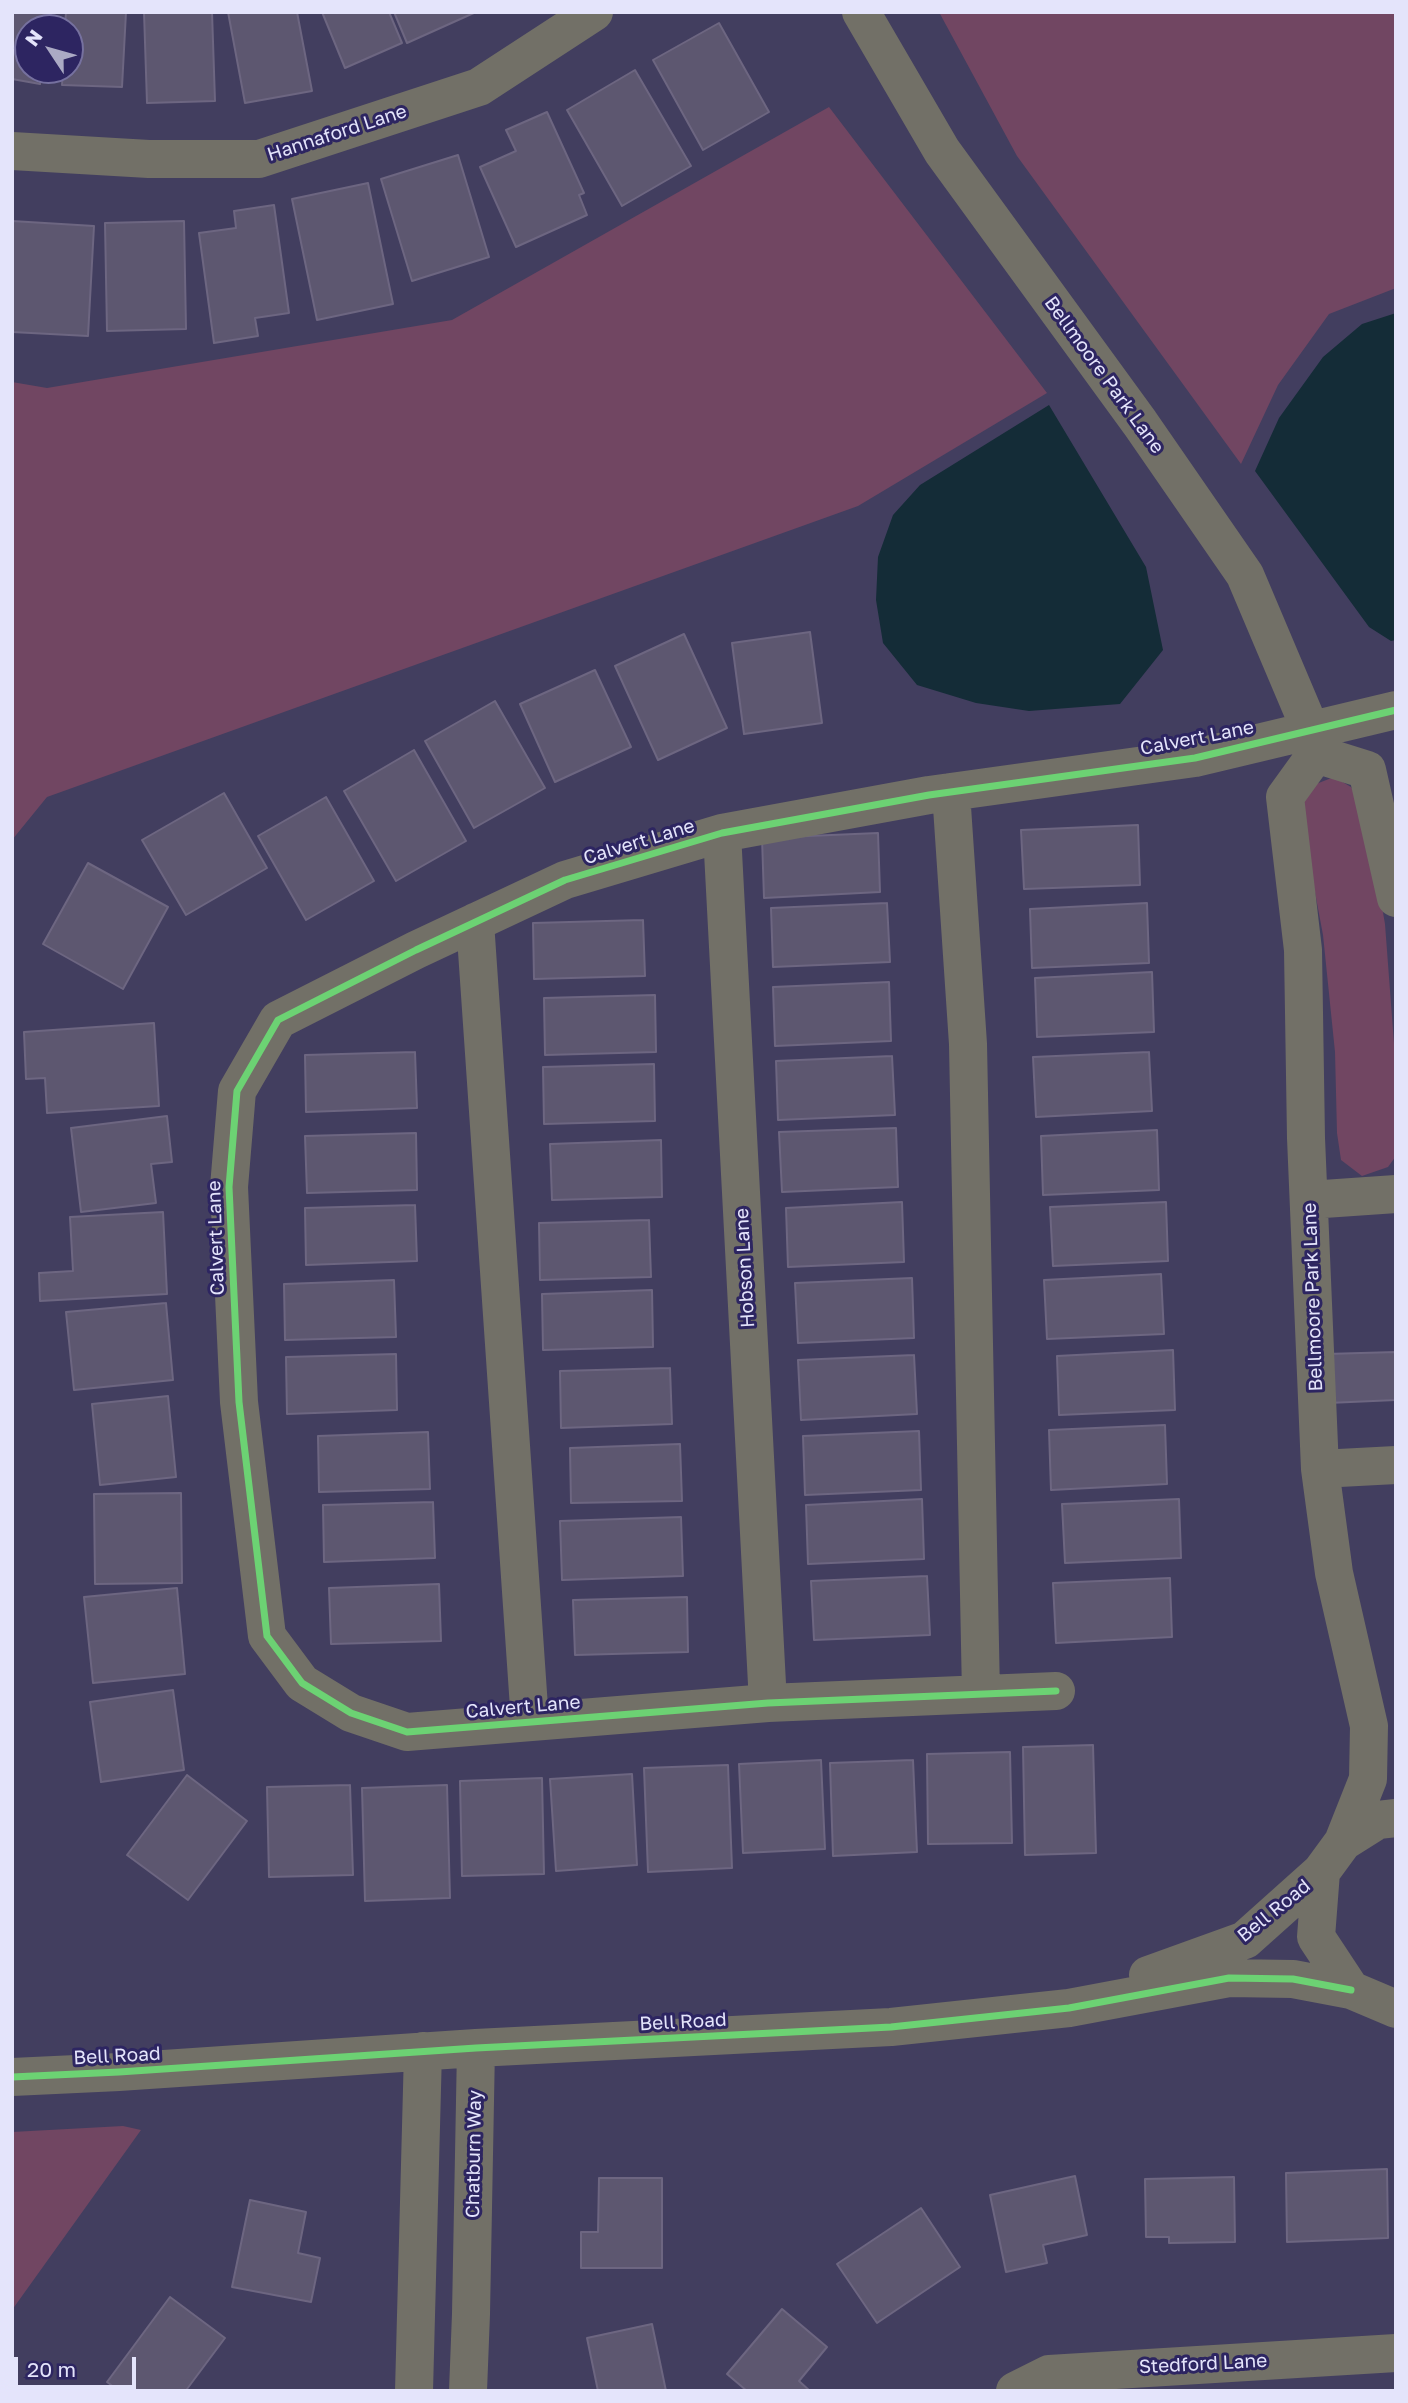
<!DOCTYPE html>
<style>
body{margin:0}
#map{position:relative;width:1408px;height:2403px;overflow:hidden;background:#423e5f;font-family:"Golos Text",sans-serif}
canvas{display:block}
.frame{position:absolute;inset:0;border:14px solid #e4e4fb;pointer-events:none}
.north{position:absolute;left:14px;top:14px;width:70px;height:70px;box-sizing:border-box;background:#2d2561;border:2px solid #76719f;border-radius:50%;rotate:306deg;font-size:19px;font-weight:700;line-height:28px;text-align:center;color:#e4e4fb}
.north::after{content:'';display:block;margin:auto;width:24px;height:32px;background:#abaac4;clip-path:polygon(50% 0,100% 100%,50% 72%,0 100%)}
.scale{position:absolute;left:14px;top:2357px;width:122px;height:32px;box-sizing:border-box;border:4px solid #e4e4fb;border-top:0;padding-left:9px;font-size:21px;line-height:24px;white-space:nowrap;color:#e4e4fb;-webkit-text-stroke:5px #2d2561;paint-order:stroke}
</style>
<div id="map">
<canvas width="1408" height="2403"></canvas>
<div class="frame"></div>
<div class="north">N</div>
<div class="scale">20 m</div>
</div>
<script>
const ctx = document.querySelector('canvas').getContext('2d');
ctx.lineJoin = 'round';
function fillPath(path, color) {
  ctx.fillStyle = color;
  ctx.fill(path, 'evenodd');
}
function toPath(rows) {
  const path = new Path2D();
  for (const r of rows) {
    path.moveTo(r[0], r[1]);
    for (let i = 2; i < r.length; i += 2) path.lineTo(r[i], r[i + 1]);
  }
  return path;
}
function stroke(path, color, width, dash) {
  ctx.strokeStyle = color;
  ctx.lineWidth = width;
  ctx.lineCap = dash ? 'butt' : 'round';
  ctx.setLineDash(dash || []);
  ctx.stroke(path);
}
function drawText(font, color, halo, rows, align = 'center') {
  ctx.font = font + ' "Golos Text",sans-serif';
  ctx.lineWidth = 6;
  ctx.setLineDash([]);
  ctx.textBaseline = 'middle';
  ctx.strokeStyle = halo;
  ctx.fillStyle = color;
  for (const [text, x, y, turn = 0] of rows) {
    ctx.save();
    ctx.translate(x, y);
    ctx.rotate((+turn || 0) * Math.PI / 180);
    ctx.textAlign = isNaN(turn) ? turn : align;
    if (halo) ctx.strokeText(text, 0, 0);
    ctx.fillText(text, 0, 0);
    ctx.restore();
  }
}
const green = toPath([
 [939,12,1396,12,1396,288,1329,314,1278,385,1241,464,1017,156],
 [829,107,1047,393,858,506,47,797,12,840,12,382,47,388,452,320],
 [1334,777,1351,787,1365,810,1385,924,1396,1070,1396,1156,1388,1167,1362,1176,1341,1160,1337,1133,1335,1052,1323,935,1300,812,1302,798,1316,784],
 [123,2126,141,2130,12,2310,12,2132]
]);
const water = toPath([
 [1396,313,1396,640,1391,641,1369,627,1255,471,1279,418,1323,357,1362,324],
 [1049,405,1146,567,1163,650,1120,704,1029,711,976,703,917,685,883,643,876,600,878,557,893,515,920,485]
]);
const building = toPath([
 [12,12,51,12,49,28,28,28,28,70,42,70,40,84,12,79,12,12],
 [66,12,126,12,122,87,62,85,63,70,70,70,70,28,65,28,66,12],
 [144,12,212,12,215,101,147,103,144,12],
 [228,12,297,12,312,91,245,103,228,12],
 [322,12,389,12,402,43,345,68,322,12],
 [394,12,476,12,407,43,394,12],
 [719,23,769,112,703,150,653,60,719,23],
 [635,70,691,166,622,206,567,110,635,70],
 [547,112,584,193,579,195,587,215,516,247,480,167,516,151,506,130,547,112],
 [458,155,489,257,412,281,381,179,458,155],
 [368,183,393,304,317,320,292,199,368,183],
 [274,205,289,313,255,318,258,336,214,343,199,233,236,228,234,211,274,205],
 [12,221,94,226,88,336,12,332,12,221],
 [184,221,186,329,107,331,105,223,184,221],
 [810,632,822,723,744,734,732,643,810,632],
 [684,634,727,728,658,760,615,666,684,634],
 [595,670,631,747,555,782,520,704,595,670],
 [495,701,545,788,474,828,425,741,495,701],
 [414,750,466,841,396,881,344,791,414,750],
 [224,793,267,868,186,915,142,840,224,793],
 [326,797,374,881,306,920,258,836,326,797],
 [1138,825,1140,885,1024,889,1021,830,1138,825],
 [878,833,880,892,764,898,762,838,878,833],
 [88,863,168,907,123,989,43,944,88,863],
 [887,903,890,962,773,967,771,908,887,903],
 [1147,903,1149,963,1032,968,1030,909,1147,903],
 [643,920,645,976,534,979,533,923,643,920],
 [1152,972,1154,1032,1037,1037,1035,978,1152,972],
 [889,982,891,1041,775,1046,773,987,889,982],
 [655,995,656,1052,545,1055,544,998,655,995],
 [154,1023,159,1106,47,1113,45,1078,26,1079,24,1032,154,1023],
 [415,1052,417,1108,306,1112,305,1055,415,1052],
 [1149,1052,1152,1111,1036,1117,1033,1057,1149,1052],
 [892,1056,895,1115,778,1120,776,1061,892,1056],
 [654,1064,655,1121,544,1124,543,1067,654,1064],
 [167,1116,172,1162,151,1164,156,1203,81,1212,71,1128,167,1116],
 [896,1128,898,1187,782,1192,779,1132,896,1128],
 [1157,1130,1159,1190,1043,1195,1041,1136,1157,1130],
 [416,1133,417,1190,307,1193,305,1136,416,1133],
 [661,1140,662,1197,552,1200,550,1144,661,1140],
 [902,1202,904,1262,788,1267,786,1208,902,1202],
 [1166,1202,1168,1261,1053,1266,1050,1207,1166,1202],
 [415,1205,417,1261,306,1265,305,1208,415,1205],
 [163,1212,167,1294,40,1301,39,1273,73,1271,70,1217,163,1212],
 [649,1220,651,1277,540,1280,539,1223,649,1220],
 [1161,1274,1164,1334,1047,1339,1044,1280,1161,1274],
 [912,1278,914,1338,798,1343,795,1283,912,1278],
 [394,1280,396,1337,285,1340,284,1284,394,1280],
 [652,1290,653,1347,543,1350,542,1294,652,1290],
 [166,1303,173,1380,74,1390,66,1312,166,1303],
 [1173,1350,1175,1410,1059,1415,1057,1356,1173,1350],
 [1396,1352,1396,1400,1328,1403,1326,1354,1396,1352],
 [396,1354,397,1410,287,1414,286,1357,396,1354],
 [914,1355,917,1414,801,1420,798,1360,914,1355],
 [670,1368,672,1424,561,1428,560,1371,670,1368],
 [168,1396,176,1477,100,1485,92,1404,168,1396],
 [1165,1425,1167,1484,1051,1490,1049,1430,1165,1425],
 [919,1431,921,1490,805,1495,803,1436,919,1431],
 [428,1432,430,1489,319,1492,318,1436,428,1432],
 [680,1444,682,1501,571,1503,570,1448,680,1444],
 [181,1493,182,1583,95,1584,94,1494,181,1493],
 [922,1499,924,1559,808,1564,806,1505,922,1499],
 [1179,1499,1181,1558,1065,1563,1062,1504,1179,1499],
 [433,1502,435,1558,324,1562,323,1505,433,1502],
 [681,1517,683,1576,562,1580,560,1521,681,1517],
 [927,1576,930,1635,814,1640,811,1581,927,1576],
 [1170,1578,1172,1637,1056,1643,1053,1583,1170,1578],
 [439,1584,441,1641,331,1644,329,1588,439,1584],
 [177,1588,185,1674,93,1683,84,1597,177,1588],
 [687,1597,688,1652,575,1655,573,1600,687,1597],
 [173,1690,184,1770,101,1782,90,1702,173,1690],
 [1093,1745,1096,1853,1025,1855,1023,1747,1093,1745],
 [1010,1752,1012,1843,928,1844,927,1754,1010,1752],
 [821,1760,825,1849,743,1853,739,1764,821,1760],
 [913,1760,917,1852,833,1856,830,1763,913,1760],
 [728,1765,732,1868,648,1872,644,1768,728,1765],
 [632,1774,637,1865,556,1871,550,1779,632,1774],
 [187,1775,247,1821,188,1900,127,1855,187,1775],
 [542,1778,544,1874,462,1876,460,1781,542,1778],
 [350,1785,353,1875,269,1877,267,1787,350,1785],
 [447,1785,450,1898,365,1901,362,1788,447,1785],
 [1387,2169,1388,2238,1287,2242,1286,2173,1387,2169],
 [1075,2176,1087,2235,1043,2245,1047,2263,1006,2272,990,2195,1075,2176],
 [1234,2177,1235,2242,1169,2243,1169,2237,1146,2237,1145,2179,1234,2177],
 [599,2178,662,2178,662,2268,581,2268,581,2232,598,2232,599,2178],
 [250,2200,306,2212,298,2253,320,2258,311,2302,232,2287,250,2200],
 [921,2208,960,2267,877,2323,837,2264,921,2208],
 [170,2297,225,2338,187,2389,190,2391,119,2391,107,2382,170,2297],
 [782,2309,827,2347,799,2381,810,2391,747,2391,727,2374,782,2309],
 [652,2324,666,2391,598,2391,587,2338,652,2324]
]);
const minor = toPath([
 [861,12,942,151,1140,423,1245,575,1311,731,1316,754],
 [12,151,149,159,259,159,479,87,594,12],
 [1316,754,1285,797,1303,950,1306,1138,1320,1469,1334,1573,1369,1726,1368,1779,1343,1842],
 [1316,754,1367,770,1396,898],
 [951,792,968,1044,981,1694],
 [722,833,768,1703],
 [475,922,530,1722],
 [1309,1200,1396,1194],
 [1320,1469,1396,1465],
 [1056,1691,768,1703,407,1732,351,1713,302,1683,267,1636,239,1402,229,1187,237,1091,278,1020,416,950,565,880,722,833,929,795,1195,758,1396,710],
 [1396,1818,1378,1820,1343,1842,1321,1872,1316,1937,1351,1990,1396,2009],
 [1148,1975,1245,1940,1321,1872],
 [12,2077,119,2072,476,2048,891,2027,1069,2008,1229,1978,1293,1979,1351,1990],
 [414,2391,423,2051],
 [468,2391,471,2314,476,2048],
 [1015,2391,1049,2374,1396,2353]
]);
const cycleway = toPath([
 [1056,1691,768,1703,407,1732,351,1713,302,1683,267,1636,239,1402,229,1187,237,1091,278,1020,416,950,565,880,722,833,929,795,1195,758,1396,710],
 [12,2077,119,2072,476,2048,891,2027,1069,2008,1229,1978,1293,1979,1351,1990]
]);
const streetNames = [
 ["Hannaford Lane",337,133,-18],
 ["Bellmoore Park Lane",1104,375,54],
 ["Calvert Lane",1197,738,-11],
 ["Calvert Lane",639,842,-17],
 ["Calvert Lane",216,1238,-92],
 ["Hobson Lane",745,1268,-93],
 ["Bellmoore Park Lane",1313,1297,-92],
 ["Calvert Lane",523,1707,-5],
 ["Bell Road",1274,1911,-39],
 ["Bell Road",683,2022,-3],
 ["Bell Road",117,2056,-3],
 ["Chatburn Way",474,2154,-89],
 ["Stedford Lane",1203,2364,-3]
];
fillPath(green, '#714662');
fillPath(water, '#142c37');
fillPath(building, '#5d5770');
stroke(building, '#6d6681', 2);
stroke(minor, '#727067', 38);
stroke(cycleway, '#6cd273', 7);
drawText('19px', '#e4e4fb', '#2d2561', streetNames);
</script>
